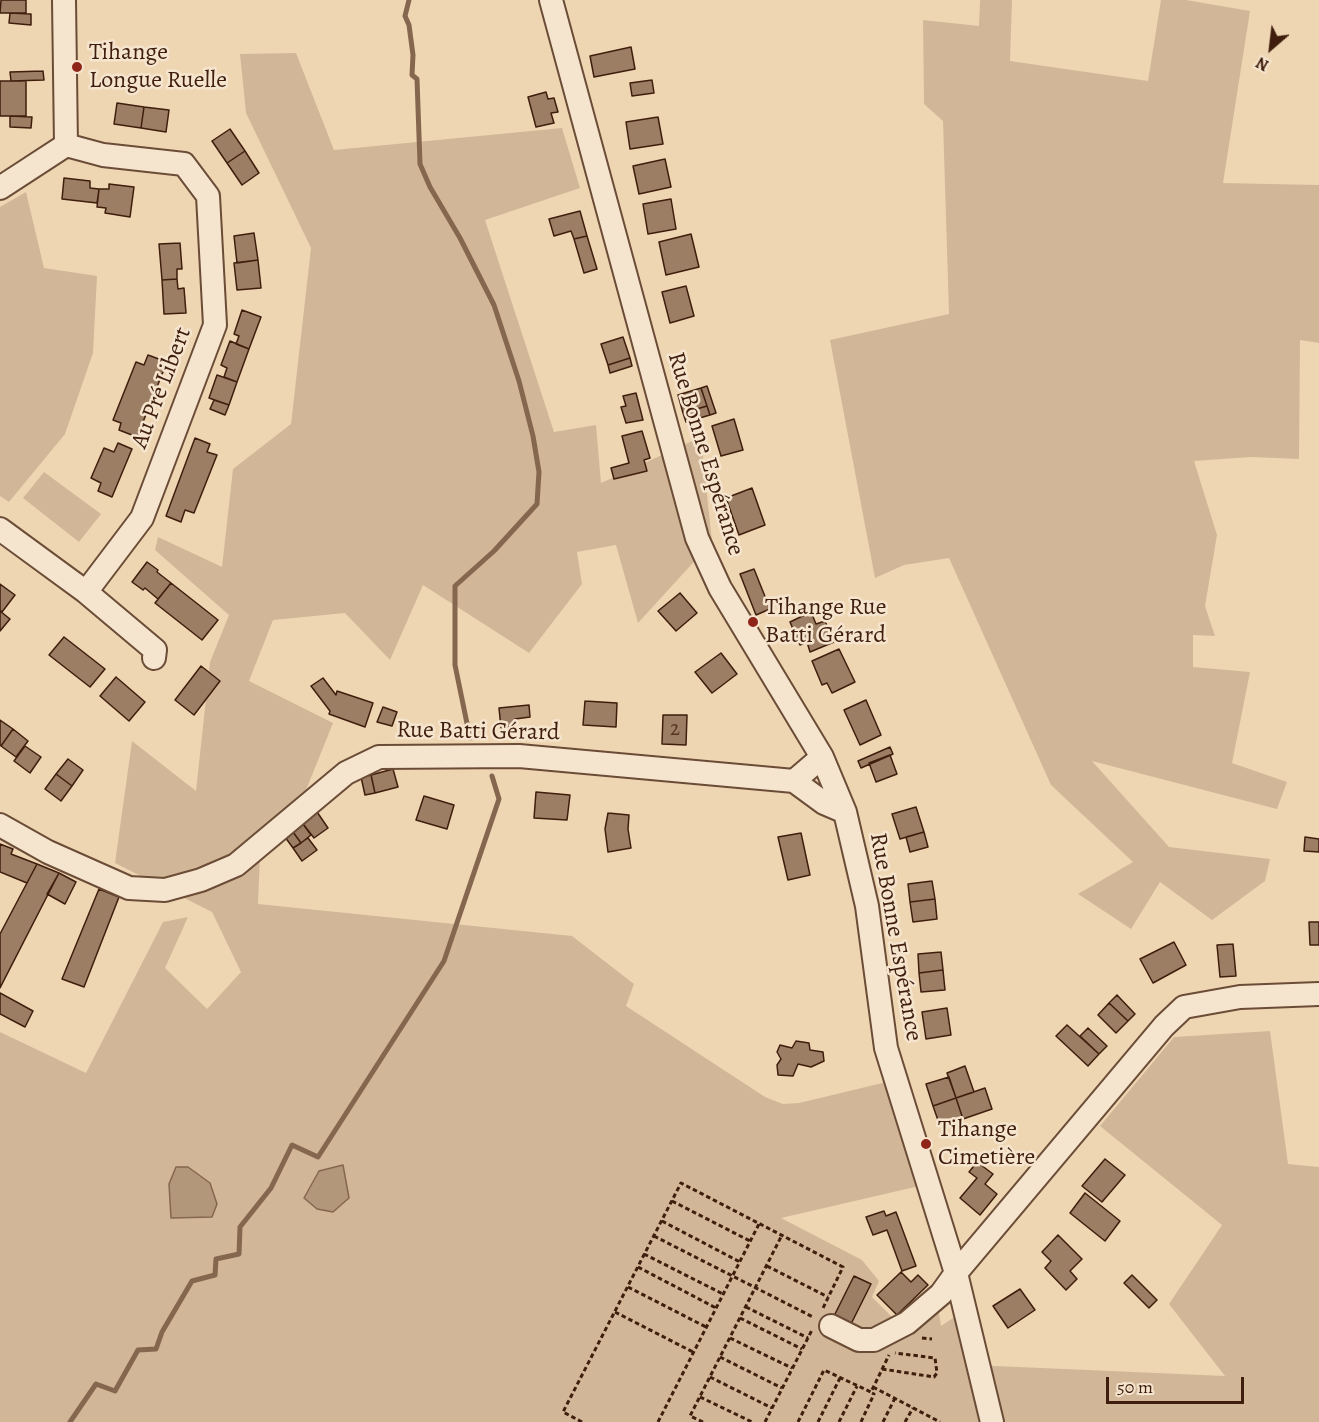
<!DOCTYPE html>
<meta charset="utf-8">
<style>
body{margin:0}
#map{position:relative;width:1319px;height:1422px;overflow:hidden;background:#efd6b3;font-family:Alegreya,serif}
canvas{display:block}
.north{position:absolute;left:1241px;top:18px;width:60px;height:60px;-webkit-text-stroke:4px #f5e4ce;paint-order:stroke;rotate:208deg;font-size:16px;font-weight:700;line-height:24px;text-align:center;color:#3f1e0d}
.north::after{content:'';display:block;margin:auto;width:21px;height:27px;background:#3f1e0d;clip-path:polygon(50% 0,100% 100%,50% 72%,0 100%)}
.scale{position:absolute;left:1106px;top:1377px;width:138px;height:27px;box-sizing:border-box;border:3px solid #3f1e0d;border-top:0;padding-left:8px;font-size:18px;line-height:21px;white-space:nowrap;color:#3f1e0d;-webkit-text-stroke:4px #f5e4ce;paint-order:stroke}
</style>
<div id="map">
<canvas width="1319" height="1422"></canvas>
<div class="north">N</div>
<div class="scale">50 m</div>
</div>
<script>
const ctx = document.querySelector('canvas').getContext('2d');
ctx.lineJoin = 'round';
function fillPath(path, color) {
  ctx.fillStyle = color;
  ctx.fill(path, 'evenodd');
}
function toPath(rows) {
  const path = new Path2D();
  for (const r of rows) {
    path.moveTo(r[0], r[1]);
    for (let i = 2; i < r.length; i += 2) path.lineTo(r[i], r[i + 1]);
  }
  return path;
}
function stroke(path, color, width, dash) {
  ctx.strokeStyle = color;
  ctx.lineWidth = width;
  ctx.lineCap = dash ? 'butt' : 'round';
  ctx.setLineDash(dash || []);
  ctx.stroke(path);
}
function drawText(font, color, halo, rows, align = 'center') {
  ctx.font = font + ' Alegreya,serif';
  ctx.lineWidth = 5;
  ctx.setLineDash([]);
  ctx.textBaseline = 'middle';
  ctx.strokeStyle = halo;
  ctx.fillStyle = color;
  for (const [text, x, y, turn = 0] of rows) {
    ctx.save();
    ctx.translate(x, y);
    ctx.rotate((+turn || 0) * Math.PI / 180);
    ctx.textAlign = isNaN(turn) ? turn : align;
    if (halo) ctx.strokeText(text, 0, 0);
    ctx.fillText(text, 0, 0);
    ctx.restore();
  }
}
const green = toPath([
 [980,0,1012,0,1010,61,1148,81,1161,0,1186,0,1250,11,1223,183,1319,185,1319,343,1300,340,1299,459,1251,457,1194,461,1217,535,1205,606,1215,636,1193,635,1193,667,1250,672,1232,763,1287,782,1277,809,1092,761,1169,847,1270,859,1265,881,1212,920,1160,882,1131,929,1078,894,1133,862,1051,785,949,558,904,565,875,578,830,340,949,314,943,121,924,104,923,20,979,26],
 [296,53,334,150,562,128,580,188,485,220,554,432,596,425,601,483,701,437,712,542,638,623,616,545,577,552,582,584,529,653,423,585,390,660,345,613,273,620,249,681,333,723,304,795,261,831,258,904,572,936,634,984,626,1006,765,1097,783,1104,799,1103,895,1080,928,1184,781,1218,862,1260,879,1281,872,1297,895,1320,935,1286,941,1326,959,1314,973,1365,1225,1376,1169,1304,1222,1225,1100,1126,1174,1037,1270,1031,1288,1164,1319,1167,1319,1422,0,1422,0,1032,86,1073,163,922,188,917,165,968,207,1009,241,972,212,912,115,863,132,741,196,791,210,662,229,615,155,550,158,537,222,567,233,469,291,424,311,248,246,113,240,54],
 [26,192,44,268,97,276,93,353,65,434,9,502,0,496,0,207],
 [44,472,101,514,79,542,23,498]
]);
const water = toPath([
 [343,1165,349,1198,333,1212,317,1209,304,1198,319,1171,343,1165],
 [176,1167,188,1167,210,1183,217,1204,212,1217,171,1218,169,1184,176,1167]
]);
const stream = toPath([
 [409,0,405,16,409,25,413,55,412,75,417,79,420,164,430,187,460,238,494,305,519,381,533,436,539,472,537,504,494,551,455,586,455,665,470,738],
 [70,1422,96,1384,115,1391,138,1350,156,1349,162,1332,192,1281,215,1275,216,1259,239,1254,240,1227,271,1188,292,1145,318,1157,444,961,499,799,492,776]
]);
const building = toPath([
 [1,0,26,0,26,13,0,13,1,0],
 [10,13,31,14,31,25,9,23,10,13],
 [631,47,635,69,594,77,590,56,631,47],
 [43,71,44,80,11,81,10,72,43,71],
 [652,80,654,93,632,96,630,83,652,80],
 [0,81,26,81,26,116,0,116,0,81],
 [546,92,548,99,554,98,558,112,551,113,554,123,536,127,528,97,546,92],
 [117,103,144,107,141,128,114,124,117,103],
 [144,107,169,110,166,132,141,128,144,107],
 [10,116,32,117,31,128,10,127,10,116],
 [658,117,663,144,630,149,626,122,658,117],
 [230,129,245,151,227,163,212,141,230,129],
 [245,151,259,173,242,185,227,163,245,151],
 [665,159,671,187,639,194,633,166,665,159],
 [64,178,90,181,90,188,99,189,97,203,62,199,64,178],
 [109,184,134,187,130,217,105,213,106,208,97,207,99,189,109,189,109,184],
 [671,199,676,229,648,234,643,204,671,199],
 [580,211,587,236,574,239,571,231,554,236,549,219,580,211],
 [254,233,258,260,237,263,234,236,254,233],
 [691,234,699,267,666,275,659,242,691,234],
 [587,236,597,269,584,273,574,239,587,236],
 [180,243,182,269,177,269,177,279,162,280,159,244,180,243],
 [258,260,261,288,237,290,234,263,258,260],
 [177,279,178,289,184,288,186,313,164,314,162,280,177,279],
 [686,286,694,316,670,323,662,292,686,286],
 [242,310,261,317,249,349,236,344,239,336,234,334,242,310],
 [623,337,630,358,608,365,601,344,623,337],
 [230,341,249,349,237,382,224,377,227,368,221,365,230,341],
 [148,355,167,362,137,437,119,430,121,423,113,420,136,362,144,365,148,355],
 [630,358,632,366,610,373,608,365,630,358],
 [217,375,237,382,229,405,209,398,217,375],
 [707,386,716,413,710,415,701,388,707,386],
 [701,388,707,406,683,413,678,395,701,388],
 [636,393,643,420,626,423,621,407,626,406,623,396,636,393],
 [214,400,229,405,225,415,210,409,214,400],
 [707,406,710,415,686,422,683,413,707,406],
 [734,419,743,450,721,456,712,426,734,419],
 [642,431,650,458,644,460,647,471,614,479,611,468,629,463,622,436,642,431],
 [195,438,210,444,207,452,217,455,194,513,185,510,181,522,166,516,195,438],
 [118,443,132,449,112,497,98,491,101,483,91,478,104,448,114,452,118,443],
 [752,488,765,525,739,535,726,498,752,488],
 [147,562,158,570,157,572,171,583,158,599,145,588,143,590,132,582,147,562],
 [754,569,770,609,756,615,740,574,754,569],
 [171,583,218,620,202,640,155,603,171,583],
 [0,584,15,595,2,612,0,610,0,584],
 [680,593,697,613,676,631,658,611,680,593],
 [0,611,10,619,0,631,0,611],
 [811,612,816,624,825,621,834,642,810,652,807,642,800,645,790,622,811,612],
 [64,637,105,669,90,687,49,655,64,637],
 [839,649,855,682,832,693,827,683,822,685,812,661,839,649],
 [721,653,737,674,712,693,695,672,721,653],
 [201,666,220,681,194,715,175,700,201,666],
 [116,677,145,702,129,721,100,696,116,677],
 [323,678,336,695,337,691,373,703,365,727,329,714,330,711,311,686,323,678],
 [866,700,881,735,860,745,844,710,866,700],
 [585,701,617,703,616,727,583,725,585,701],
 [529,705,530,717,515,719,515,727,501,728,499,708,529,705],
 [383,707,397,712,392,726,377,722,383,707],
 [663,715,687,715,686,745,662,744,663,715],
 [0,720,13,729,1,746,0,745,0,720],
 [13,729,28,741,16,757,1,746,13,729],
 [25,746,41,757,30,773,14,761,25,746],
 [890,747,893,754,861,768,858,761,890,747],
 [890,755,897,774,876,782,869,763,890,755],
 [68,759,83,770,72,786,56,774,68,759],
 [393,769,398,787,375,793,371,775,393,769],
 [56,774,72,786,61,801,45,789,56,774],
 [371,775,375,793,365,795,361,777,371,775],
 [536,792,570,795,567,820,534,818,536,792],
 [424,796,454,805,447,829,416,820,424,796],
 [916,807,924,832,900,839,892,814,916,807],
 [315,809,328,828,314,838,300,820,315,809],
 [608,813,629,815,628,829,631,848,608,852,605,829,608,813],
 [303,824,311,835,301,843,293,832,303,824],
 [293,832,301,843,293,848,285,837,293,832],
 [924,832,928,847,910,852,906,837,924,832],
 [801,833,810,875,788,880,778,837,801,833],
 [1305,837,1319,839,1319,852,1304,851,1305,837],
 [308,838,317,850,302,861,293,848,308,838],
 [0,844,13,849,11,854,37,864,27,883,0,872,0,844],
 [37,864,59,873,0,988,0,934,37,864],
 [59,873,76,882,65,904,47,894,59,873],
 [932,881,935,899,910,902,908,884,932,881],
 [99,889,119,897,84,987,62,979,99,889],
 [935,899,937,919,913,922,910,902,935,899],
 [1309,922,1319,922,1319,945,1310,945,1309,922],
 [1174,942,1186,965,1153,983,1140,959,1174,942],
 [1233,944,1236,976,1220,977,1217,945,1233,944],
 [941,952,943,970,919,973,918,954,941,952],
 [943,970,945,990,921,992,919,973,943,970],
 [0,993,33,1011,25,1027,0,1014,0,993],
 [1117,995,1135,1014,1128,1021,1109,1003,1117,995],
 [1109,1003,1128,1021,1116,1033,1098,1015,1109,1003],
 [947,1008,951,1035,926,1039,922,1012,947,1008],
 [1067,1025,1099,1054,1088,1066,1056,1036,1067,1025],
 [1088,1028,1107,1046,1099,1054,1080,1036,1088,1028],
 [796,1041,809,1043,810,1050,823,1052,824,1061,811,1067,798,1064,793,1076,778,1075,777,1065,781,1059,777,1052,780,1045,792,1048,796,1041],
 [965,1066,974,1092,956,1098,947,1073,965,1066],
 [949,1077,956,1098,933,1106,926,1084,949,1077],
 [985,1088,992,1109,963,1119,956,1098,985,1088],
 [956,1098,963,1119,940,1126,933,1106,956,1098],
 [1105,1159,1125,1175,1102,1202,1082,1186,1105,1159],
 [977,1162,993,1174,985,1184,997,1194,980,1215,960,1198,977,1178,969,1172,977,1162],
 [1085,1193,1120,1221,1105,1241,1070,1213,1085,1193],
 [884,1211,886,1216,896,1212,916,1266,902,1271,887,1230,873,1235,866,1217,884,1211],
 [1058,1235,1082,1259,1070,1271,1077,1279,1066,1290,1045,1268,1051,1261,1042,1252,1058,1235],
 [901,1272,911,1282,918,1275,928,1285,897,1315,877,1295,901,1272],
 [1132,1275,1157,1300,1149,1308,1124,1283,1132,1275],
 [854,1276,871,1284,848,1330,831,1322,854,1276],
 [1020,1289,1035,1310,1008,1328,993,1306,1020,1289]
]);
const path = toPath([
 [672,1201,750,1241],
 [662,1221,740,1262],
 [654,1236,813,1317],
 [644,1254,723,1294],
 [767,1266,828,1297],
 [638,1267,716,1308],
 [628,1287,706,1327],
 [746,1307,808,1338],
 [615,1312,693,1352],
 [740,1318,802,1349],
 [730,1338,792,1368],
 [922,1338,932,1339],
 [720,1357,782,1388],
 [882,1369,934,1377,937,1373,935,1358,895,1353],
 [710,1377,772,1408],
 [873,1387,940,1422],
 [700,1397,752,1422],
 [582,1422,563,1412,681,1183,843,1267,823,1308],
 [658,1422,759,1224],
 [703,1422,690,1416,782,1235],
 [765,1422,812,1330],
 [798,1422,824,1370,871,1392,889,1355],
 [818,1422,840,1378],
 [839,1422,857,1386],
 [861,1422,874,1394,872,1393],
 [883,1422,895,1398],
 [905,1422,913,1408]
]);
const minor = toPath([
 [64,0,66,145],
 [551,0,697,538,720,588,822,757,845,812,867,906,886,1048,956,1273,992,1422],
 [0,188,66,145],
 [0,529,86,592,142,518,215,325,208,196,184,164,103,155,66,145],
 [86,592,155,650,154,658],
 [794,781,824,803,845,812],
 [0,825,48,852,129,888,165,890,201,880,236,865,346,773,379,757,519,756,794,781,822,757],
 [831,1326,859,1340,874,1340,907,1323,941,1294,956,1273,1164,1026,1184,1007,1240,997,1319,994]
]);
const markers = [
 [77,67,6,"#8f2418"],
 [753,622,6,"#8f2418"],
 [926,1144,6,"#8f2418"]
];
const numberNames = [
 ["2",675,730]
];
const poiNames = [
 ["Tihange",89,53],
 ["Longue Ruelle",89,81],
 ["Tihange Rue",765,608],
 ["Batti Gérard",765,636],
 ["Tihange",938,1130],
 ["Cimetière",938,1158]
];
const streetNames = [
 ["Au Pré Libert",162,388,-69],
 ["Rue Bonne Espérance",705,454,73],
 ["Rue Batti Gérard",478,732,1],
 ["Rue Bonne Espérance",895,937,80]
];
fillPath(green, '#d1b797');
fillPath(water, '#b3977b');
stroke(water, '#85674f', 1.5);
stroke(stream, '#85674f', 5);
fillPath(building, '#9b7e63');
stroke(building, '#3f1e0d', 1.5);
stroke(minor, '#6b4c36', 26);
stroke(path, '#3f1e0d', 3, [4.5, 3]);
stroke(minor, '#f5e4ce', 22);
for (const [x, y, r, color] of markers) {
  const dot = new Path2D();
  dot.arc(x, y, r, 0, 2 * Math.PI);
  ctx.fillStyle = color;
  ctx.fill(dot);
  stroke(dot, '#f5e4ce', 2);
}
drawText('21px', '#563622', null, numberNames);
drawText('24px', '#3f1e0d', '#f5e4ce', poiNames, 'left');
drawText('24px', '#3f1e0d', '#f5e4ce', streetNames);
</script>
